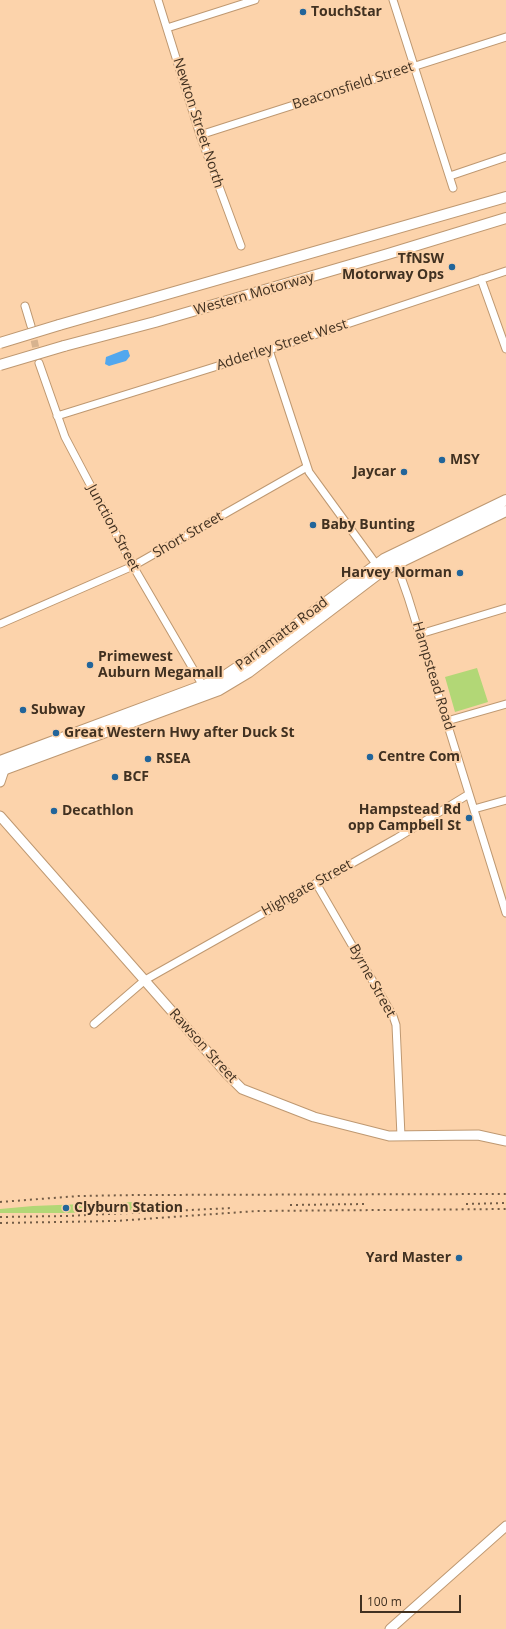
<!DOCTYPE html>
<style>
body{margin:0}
#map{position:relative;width:506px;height:1629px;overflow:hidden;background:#fcd3ab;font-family:"Open Sans",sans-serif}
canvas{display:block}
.scale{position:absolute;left:360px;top:1595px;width:101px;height:18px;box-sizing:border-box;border:2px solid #413121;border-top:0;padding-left:5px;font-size:12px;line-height:14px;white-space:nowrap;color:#413121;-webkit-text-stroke:3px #fcd3ab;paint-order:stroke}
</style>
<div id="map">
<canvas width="506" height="1629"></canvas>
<div class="scale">100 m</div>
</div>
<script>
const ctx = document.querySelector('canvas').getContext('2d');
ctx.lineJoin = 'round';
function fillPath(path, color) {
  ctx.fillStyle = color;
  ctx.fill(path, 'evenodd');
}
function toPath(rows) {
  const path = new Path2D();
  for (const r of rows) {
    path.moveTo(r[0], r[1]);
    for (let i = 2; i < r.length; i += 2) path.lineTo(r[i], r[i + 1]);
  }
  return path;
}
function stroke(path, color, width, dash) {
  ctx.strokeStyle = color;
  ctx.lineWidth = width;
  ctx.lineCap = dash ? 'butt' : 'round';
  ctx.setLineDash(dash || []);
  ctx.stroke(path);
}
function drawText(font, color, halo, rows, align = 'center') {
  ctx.font = font + ' "Open Sans",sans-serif';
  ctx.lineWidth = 4;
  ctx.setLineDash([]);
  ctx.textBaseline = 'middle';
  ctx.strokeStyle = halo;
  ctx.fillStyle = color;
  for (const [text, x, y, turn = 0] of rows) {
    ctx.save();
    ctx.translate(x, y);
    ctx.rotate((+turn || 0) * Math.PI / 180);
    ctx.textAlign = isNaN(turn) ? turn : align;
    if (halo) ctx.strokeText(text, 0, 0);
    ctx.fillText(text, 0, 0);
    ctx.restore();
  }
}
const green = toPath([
 [477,668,488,702,455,712,445,677],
 [134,1202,135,1210,68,1213,0,1213,0,1209,33,1206]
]);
const water = toPath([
 [124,350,128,350,130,356,126,361,109,366,105,364,106,357]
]);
const minorTunnel = toPath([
 [32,330,39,363]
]);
const minor = toPath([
 [158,0,200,135,241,246],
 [393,0,453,188],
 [167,28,255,0],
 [200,135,506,37],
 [450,176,506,157],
 [481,279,506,349],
 [25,306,31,326],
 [269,350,309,472,379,568],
 [39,363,65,437,133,566,203,686],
 [57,416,269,350,506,271],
 [395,560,408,597,506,913],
 [0,624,133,566,307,467],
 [420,634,506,608],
 [447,721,506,704],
 [474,809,506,800],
 [316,883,393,1016,396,1025,401,1136],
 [94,1024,145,980,397,838,469,794]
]);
const major = toPath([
 [0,782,4,770],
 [0,816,227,1074,242,1089,314,1117,389,1136,478,1135,506,1141],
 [390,1629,506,1526]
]);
const highway = toPath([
 [59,325,506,197],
 [64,346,155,322,388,254,506,218],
 [0,761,220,679,247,661,384,559,506,500],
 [0,771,219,690,249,672,382,571,506,511]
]);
const rail = toPath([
 [0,1202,79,1196,136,1195,506,1194],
 [466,1204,506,1203],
 [290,1205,366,1204],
 [0,1217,67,1216,232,1208],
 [0,1223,115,1221,257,1211,506,1209]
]);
const highwayBridge = toPath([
 [0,343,59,325],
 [0,365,64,346]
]);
const markers = [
 [303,12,4,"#22659a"],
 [452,267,4,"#22659a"],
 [442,460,4,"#22659a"],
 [404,472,4,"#22659a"],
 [313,525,4,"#22659a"],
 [460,573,4,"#22659a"],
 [90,665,4,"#22659a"],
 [23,710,4,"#22659a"],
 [56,733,4,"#22659a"],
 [370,757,4,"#22659a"],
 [148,759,4,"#22659a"],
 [115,777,4,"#22659a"],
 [54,811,4,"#22659a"],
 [469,818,4,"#22659a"],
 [66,1208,4,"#22659a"],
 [459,1258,4,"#22659a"]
];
const poiNames = [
 ["TouchStar",311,12],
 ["TfNSW",444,259,"right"],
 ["Motorway Ops",444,275,"right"],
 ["MSY",450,460],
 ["Jaycar",396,472,"right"],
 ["Baby Bunting",321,525],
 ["Harvey Norman",452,573,"right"],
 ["Primewest",98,657],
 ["Auburn Megamall",98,673],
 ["Subway",31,710],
 ["Great Western Hwy after Duck St",64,733],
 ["Centre Com",378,757],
 ["RSEA",156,759],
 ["BCF",123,777],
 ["Hampstead Rd",461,810,"right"],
 ["opp Campbell St",461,826,"right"],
 ["Decathlon",62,811],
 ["Clyburn Station",74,1208],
 ["Yard Master",451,1258,"right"]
];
const streetNames = [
 ["Beaconsfield Street",353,86,-18],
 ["Newton Street North",198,123,72],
 ["Western Motorway",254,294,-16],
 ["Adderley Street West",282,345,-18],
 ["Junction Street",113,528,62],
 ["Short Street",188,535,-30],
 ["Parramatta Road",282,634,-37],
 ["Hampstead Road",433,676,73],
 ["Highgate Street",307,888,-29],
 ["Byrne Street",372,981,61],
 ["Rawson Street",203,1046,48]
];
fillPath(green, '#b2d776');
fillPath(water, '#52a7ee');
stroke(minorTunnel, '#d7b38f', 7, [7, 3.5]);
stroke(minor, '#be9871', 9);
stroke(major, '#be9871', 11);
stroke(highway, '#be9871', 12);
stroke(minor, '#fff', 7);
stroke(major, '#fff', 9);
stroke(highway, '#fff', 10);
stroke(rail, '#735c46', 2, [2, 4]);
stroke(highwayBridge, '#be9871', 12, []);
stroke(highwayBridge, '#fff', 10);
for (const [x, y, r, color] of markers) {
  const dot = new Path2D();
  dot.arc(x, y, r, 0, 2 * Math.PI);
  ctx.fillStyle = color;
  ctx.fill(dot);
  stroke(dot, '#fcd3ab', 1.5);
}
drawText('bold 14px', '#413121', '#fcd3ab', poiNames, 'left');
drawText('14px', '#413121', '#fcd3ab', streetNames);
</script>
